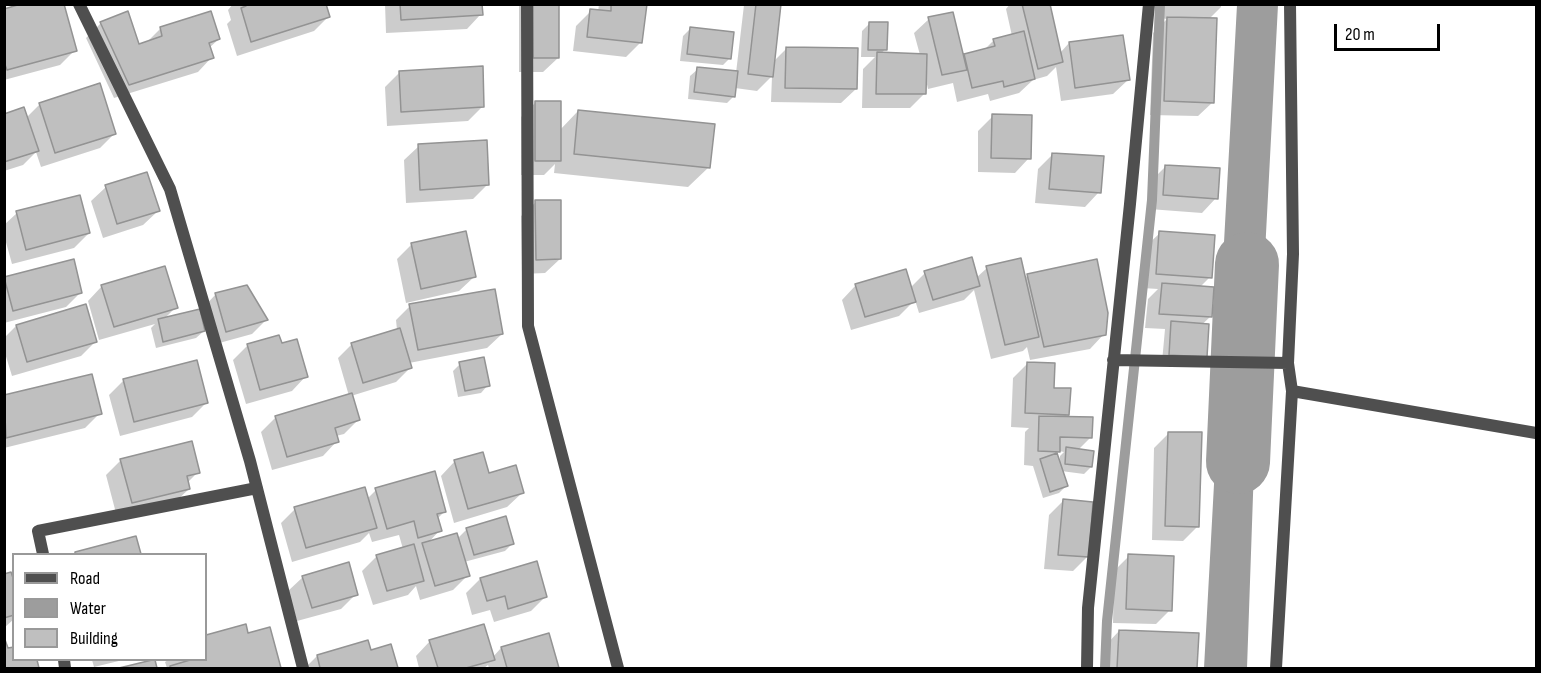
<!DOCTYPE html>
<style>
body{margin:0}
#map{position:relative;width:1541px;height:673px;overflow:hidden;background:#fff;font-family:"Sofia Sans Condensed",sans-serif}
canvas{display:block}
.frame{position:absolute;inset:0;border:6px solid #000;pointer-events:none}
.legend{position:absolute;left:12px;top:553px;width:195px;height:108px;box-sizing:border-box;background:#fff;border:2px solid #999;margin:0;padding:8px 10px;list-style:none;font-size:18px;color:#000}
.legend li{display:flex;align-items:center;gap:12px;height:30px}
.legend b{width:30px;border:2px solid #999}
.scale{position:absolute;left:1334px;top:24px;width:106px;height:27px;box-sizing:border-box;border:3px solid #000;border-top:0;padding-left:8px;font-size:18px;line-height:21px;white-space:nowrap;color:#000;-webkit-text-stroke:4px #fff;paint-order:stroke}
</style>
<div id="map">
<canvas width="1541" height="673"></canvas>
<div class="frame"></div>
<ul class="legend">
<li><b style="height:8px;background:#4f4f4f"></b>Road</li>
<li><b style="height:16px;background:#9d9d9d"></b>Water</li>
<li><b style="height:16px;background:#bfbfbf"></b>Building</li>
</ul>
<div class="scale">20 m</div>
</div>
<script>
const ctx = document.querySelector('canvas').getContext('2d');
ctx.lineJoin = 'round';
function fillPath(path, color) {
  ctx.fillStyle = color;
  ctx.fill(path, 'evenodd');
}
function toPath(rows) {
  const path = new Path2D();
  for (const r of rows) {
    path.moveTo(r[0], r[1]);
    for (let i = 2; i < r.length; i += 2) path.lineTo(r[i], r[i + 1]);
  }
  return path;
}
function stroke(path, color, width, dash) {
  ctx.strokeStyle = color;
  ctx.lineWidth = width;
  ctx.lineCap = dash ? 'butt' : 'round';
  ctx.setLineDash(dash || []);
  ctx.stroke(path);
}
const water = toPath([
 [1237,5,1278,5,1260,348,1254,355,1218,352],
 [1220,374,1252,374,1257,380,1247,668,1204,668]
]);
const shadow = toPath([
 [233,4,324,4,328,17,314,31,237,56,227,24,231,20,228,10],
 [385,4,481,4,481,14,467,29,386,33],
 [558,4,558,58,543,72,519,72,519,5],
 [599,4,645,4,641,42,626,57,573,51,576,26,591,11,598,12],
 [779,4,773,62,787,48,856,89,841,103,771,102,772,76,757,91,735,88,734,96,727,103,688,99,690,76,698,69,736,73,744,5],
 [1010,4,1048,4,1060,53,1069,43,1128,80,1113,94,1061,101,1056,67,1047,76,1033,80,1019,93,990,101,988,94,957,102,953,83,928,89,926,80,924,94,910,108,862,108,863,69,875,57,861,57,862,31,869,24,885,49,881,54,920,55,914,33,929,19,962,56,984,50,994,40,1012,36,1006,9],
 [1161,4,1221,4,1221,7,1208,20,1213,102,1198,116,1150,115,1153,33,1167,19,1160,18],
 [4,11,75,50,60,65,4,80],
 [128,13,138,45,146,43,161,28,219,39,209,48,212,57,198,72,114,98,86,38,101,23],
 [690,29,730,58,723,65,680,61,683,36],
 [399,73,483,106,468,121,387,126,385,87],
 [536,102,559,131,578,111,709,167,688,187,554,173,555,164,544,175,521,175,521,117],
 [40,104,115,133,100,148,41,167,36,152,23,165,4,171,4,115,26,118],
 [993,116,1029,158,1015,173,978,172,978,131],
 [419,146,487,185,473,199,406,203,404,160],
 [1053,154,1099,192,1085,207,1035,203,1038,169],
 [1166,166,1216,198,1202,213,1149,209,1151,181],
 [106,187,158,211,143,225,103,238,91,201],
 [536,202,560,259,545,273,522,274,521,216],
 [17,213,89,233,74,248,12,264,4,235,4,225],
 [1160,233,1210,277,1200,287,1210,317,1162,362,1165,329,1145,328,1148,299,1158,289,1142,288,1145,247],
 [412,244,474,277,459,291,406,303,397,259],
 [987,268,1024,279,1028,275,1104,334,1090,349,1030,360,1027,347,1023,351,991,359,974,290,964,300,919,313,915,300,899,316,851,330,842,300,856,285,910,288,925,273,976,278],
 [4,279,80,293,66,307,4,323],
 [102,286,176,307,164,319,204,331,196,338,156,348,151,328,155,324,99,340,88,301],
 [216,294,266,320,252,334,212,345,202,309],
 [410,306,502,334,487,348,409,363,410,368,396,382,351,396,358,420,344,434,336,436,337,441,323,456,272,470,261,432,276,417,349,396,338,358,352,344,397,330,396,320],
 [16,326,96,341,81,356,12,376,4,350,4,338],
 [248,345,280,345,306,376,292,391,246,404,233,360],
 [1028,363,1053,389,1068,414,1064,418,1090,438,1078,450,1091,467,1084,474,1061,471,1066,486,1059,493,1043,498,1033,466,1024,465,1025,432,1029,428,1011,427,1013,378],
 [1059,451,1064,452,1060,456,1059,464,1056,454],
 [460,364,488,385,481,393,458,397,453,371],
 [124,380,206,403,192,417,120,436,109,395],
 [4,397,100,413,85,428,4,448],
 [1169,433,1198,526,1183,541,1152,540,1154,448],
 [121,460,198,472,187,483,189,489,174,503,117,517,106,475],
 [455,461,488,474,522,493,507,507,454,523,441,476],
 [376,490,445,511,437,519,440,530,428,543,457,539,467,529,513,543,505,551,464,562,468,575,453,590,420,600,416,586,408,595,373,605,362,571,377,556,403,549,399,535,372,542,369,533,360,542,292,562,281,523,295,509,367,499],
 [1063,501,1087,557,1073,571,1044,569,1049,515],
 [135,538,139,554,75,554],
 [1129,556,1170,610,1156,624,1113,623,1114,571],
 [4,575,14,587,14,619,4,628],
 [303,577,356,594,341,609,297,621,288,591],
 [480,579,545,597,531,611,494,622,490,610,472,615,466,593],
 [245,626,247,635,269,629,279,668,167,668,165,662,168,660,206,660,206,636],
 [1119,631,1197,634,1195,668,1104,668,1105,646],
 [548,635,557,668,489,668,488,665,484,668,419,668,416,656,430,641,492,658,501,648],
 [4,642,14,660,35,660,37,667,36,668,4,668],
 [390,646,396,668,305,668,317,656,370,652],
 [92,660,123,660,94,667]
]);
const stream = toPath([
 [1105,668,1107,621,1152,200,1160,4]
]);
const river = toPath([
 [1238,462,1247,264]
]);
const building = toPath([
 [21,4,64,4,77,51,7,70,4,62,4,9,21,4],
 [245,4,326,4,330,17,251,42,241,8,246,6,245,4],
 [400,4,482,4,483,15,401,20,400,4],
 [533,4,559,4,559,58,533,58,533,4],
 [611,4,647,4,642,43,587,37,590,9,611,11,611,4],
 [756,4,781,4,773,77,748,74,756,4],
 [1022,4,1050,4,1063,62,1038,69,1022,4],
 [128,11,139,44,162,36,160,27,211,11,220,39,209,43,214,58,129,85,100,22,128,11],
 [953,12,967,70,942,75,928,17,953,12],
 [1167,17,1217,18,1214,103,1164,101,1167,17],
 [869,22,888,22,887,50,868,50,869,22],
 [690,27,734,32,731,59,687,54,690,27],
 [1024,31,1035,79,1004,87,1003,81,972,88,964,54,995,46,993,39,1024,31],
 [1123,35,1130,80,1075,88,1069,42,1123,35],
 [786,47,858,48,857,89,785,88,786,47],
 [877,52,927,54,926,94,876,94,877,52],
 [483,66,484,107,401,112,399,71,483,66],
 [697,67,738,71,735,97,694,92,697,67],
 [100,83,116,134,55,153,39,103,100,83],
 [535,101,561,101,561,161,535,161,535,101],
 [24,107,39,151,4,162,4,114,24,107],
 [578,110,715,124,710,168,574,154,578,110],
 [992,114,1032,115,1031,159,991,158,992,114],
 [487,140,489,185,420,190,418,144,487,140],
 [1052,153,1104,156,1101,193,1049,189,1052,153],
 [1165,165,1220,168,1218,199,1163,195,1165,165],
 [147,172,160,211,117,224,105,185,147,172],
 [80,195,90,233,26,250,16,211,80,195],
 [535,200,561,200,561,259,536,260,535,200],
 [466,231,476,277,421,289,411,243,466,231],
 [1159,231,1215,235,1212,278,1156,274,1159,231],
 [972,257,980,286,933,300,924,271,972,257],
 [1021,258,1039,337,1005,345,986,266,1021,258],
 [74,259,82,293,13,311,4,277,74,259],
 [1097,259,1108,313,1106,335,1044,347,1027,274,1097,259],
 [165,266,178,308,114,327,101,285,165,266],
 [906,269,916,302,865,317,855,284,906,269],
 [1162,283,1214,287,1212,317,1159,314,1162,283],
 [247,285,268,320,226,332,215,293,247,285],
 [495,289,503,334,418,350,409,304,495,289],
 [86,304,97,342,27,362,16,325,86,304],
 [200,309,205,331,163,342,158,319,200,309],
 [1171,321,1209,324,1207,357,1169,355,1171,321],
 [400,328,412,368,363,383,351,343,400,328],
 [279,335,282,343,297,339,308,377,260,390,247,344,279,335],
 [484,357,490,386,465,391,459,362,484,357],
 [197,360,208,403,134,422,123,379,197,360],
 [1027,362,1055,363,1054,388,1071,388,1069,415,1025,413,1027,362],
 [92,374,102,414,6,438,4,395,92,374],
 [352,393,360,420,335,428,339,442,287,457,275,416,352,393],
 [1039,416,1093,417,1092,438,1060,437,1060,452,1038,451,1039,416],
 [1168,432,1202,432,1199,527,1165,526,1168,432],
 [192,441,200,473,187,476,190,489,132,503,120,459,192,441],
 [1066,447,1094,451,1092,467,1065,464,1066,447],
 [483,452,489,473,516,465,524,493,468,509,454,460,483,452],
 [1057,453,1068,486,1050,492,1040,459,1057,453],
 [435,471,446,512,437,514,442,531,418,538,414,521,387,529,375,488,435,471],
 [365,487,377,528,306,548,294,507,365,487],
 [1063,499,1093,502,1089,557,1058,555,1063,499],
 [506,516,514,544,474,555,466,528,506,516],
 [457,533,470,576,435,586,422,543,457,533],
 [136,536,141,554,75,554,75,552,136,536],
 [414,544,424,581,387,591,376,555,414,544],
 [1128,554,1174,556,1172,611,1126,609,1128,554],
 [537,561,547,597,508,609,505,596,487,601,480,578,537,561],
 [349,562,358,595,312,608,302,576,349,562],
 [11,572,14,581,14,615,4,618,4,574,11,572],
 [246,624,248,633,270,627,281,668,170,668,170,666,190,660,206,660,206,635,246,624],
 [484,624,495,660,466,668,438,668,429,640,484,624],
 [1119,630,1199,633,1197,668,1117,668,1119,630],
 [549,633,559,668,507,668,501,647,549,633],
 [4,637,8,648,14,647,14,660,37,660,39,668,4,668,4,637],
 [368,640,371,650,391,644,398,668,320,668,317,655,368,640],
 [152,660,155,660,157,668,119,668,152,660]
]);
const minor = toPath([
 [79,4,170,189,250,461,303,668],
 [527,4,528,326,618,668],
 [1113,360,1288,363],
 [1292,391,1536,433],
 [43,554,38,531,257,488],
 [64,660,65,668],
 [1087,668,1088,608,1130,204,1149,4],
 [1276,668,1292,391,1288,363,1293,254,1290,4]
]);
fillPath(water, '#9d9d9d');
fillPath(shadow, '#0003');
stroke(stream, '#9d9d9d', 10);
stroke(river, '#9d9d9d', 64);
fillPath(building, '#bfbfbf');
stroke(building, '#939393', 1.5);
stroke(minor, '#4f4f4f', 12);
</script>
